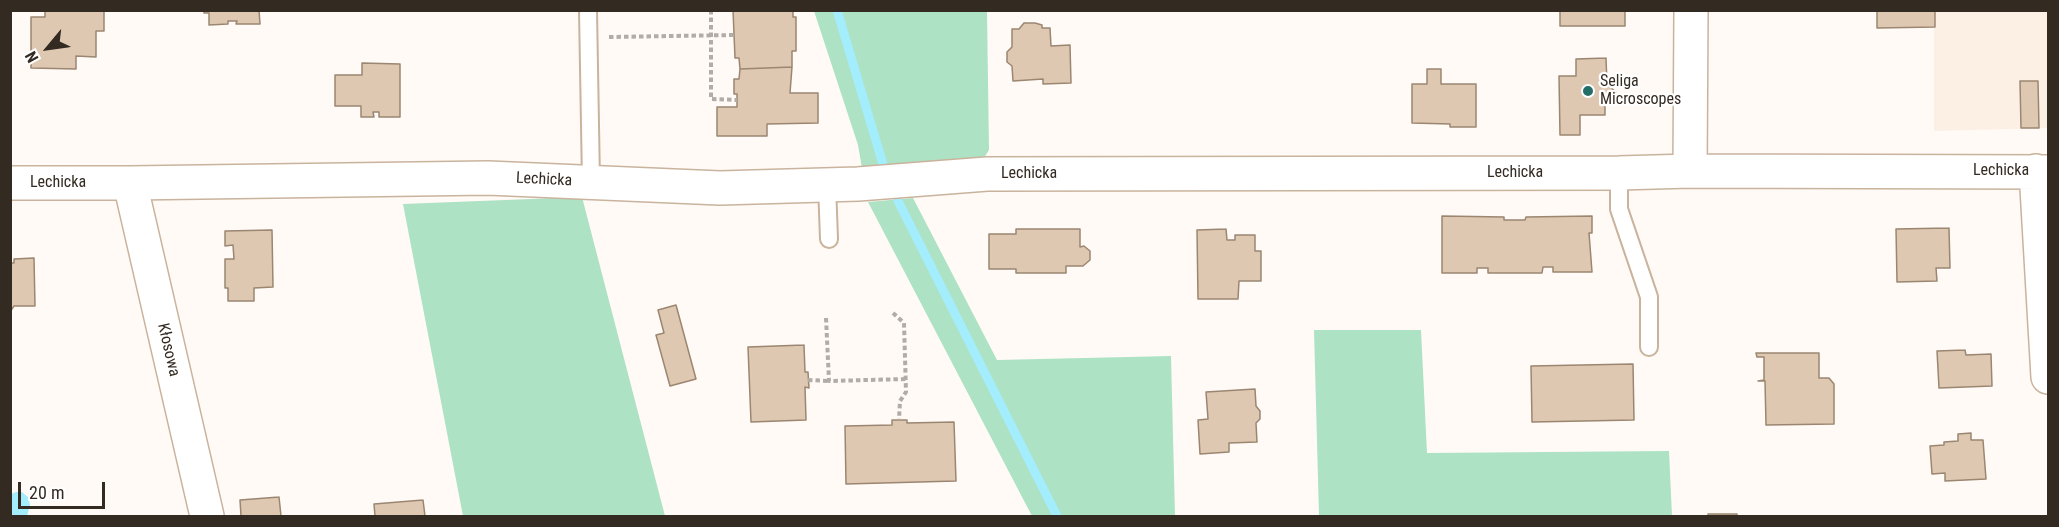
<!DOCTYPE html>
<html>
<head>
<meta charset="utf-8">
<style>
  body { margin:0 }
  #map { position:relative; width:2059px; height:527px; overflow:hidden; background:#fffaf6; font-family:"Roboto Condensed",sans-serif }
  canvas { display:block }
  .frame { position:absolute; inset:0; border:12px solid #332a22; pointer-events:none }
  .north { position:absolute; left:18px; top:18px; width:60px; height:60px; -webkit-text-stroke:4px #fff; paint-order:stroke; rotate:241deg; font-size:16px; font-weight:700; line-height:24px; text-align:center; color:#332a22 }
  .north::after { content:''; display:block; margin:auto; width:21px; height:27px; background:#332a22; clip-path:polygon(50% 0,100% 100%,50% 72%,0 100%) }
  .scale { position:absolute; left:18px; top:482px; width:87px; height:27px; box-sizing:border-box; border:3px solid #332a22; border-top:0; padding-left:8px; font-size:18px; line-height:21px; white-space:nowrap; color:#332a22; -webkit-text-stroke:4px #fff; paint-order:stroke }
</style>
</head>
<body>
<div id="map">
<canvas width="2059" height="527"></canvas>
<div class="frame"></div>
<div class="north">N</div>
<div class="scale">20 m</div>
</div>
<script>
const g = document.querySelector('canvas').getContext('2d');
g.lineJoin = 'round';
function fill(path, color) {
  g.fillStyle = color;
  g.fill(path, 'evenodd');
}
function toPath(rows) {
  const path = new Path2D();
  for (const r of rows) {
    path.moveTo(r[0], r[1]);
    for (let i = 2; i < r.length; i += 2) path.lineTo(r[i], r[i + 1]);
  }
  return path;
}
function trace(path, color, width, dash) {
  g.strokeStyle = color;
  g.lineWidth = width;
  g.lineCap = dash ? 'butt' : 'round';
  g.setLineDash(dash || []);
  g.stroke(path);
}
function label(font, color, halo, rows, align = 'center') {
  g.font = font + ' "Roboto Condensed",sans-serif';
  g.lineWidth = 4.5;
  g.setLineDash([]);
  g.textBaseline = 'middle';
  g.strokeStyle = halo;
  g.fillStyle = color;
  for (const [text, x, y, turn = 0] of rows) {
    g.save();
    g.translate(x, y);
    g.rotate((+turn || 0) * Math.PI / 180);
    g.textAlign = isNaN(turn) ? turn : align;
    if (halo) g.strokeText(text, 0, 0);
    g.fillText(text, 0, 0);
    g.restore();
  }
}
fill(toPath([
  [1934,11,2048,11,2048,128,1934,131]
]), '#fcf0e5');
fill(toPath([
  [814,11,987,11,989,150,982,161,862,168,858,145],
  [582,197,665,516,463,516,403,204],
  [913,198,997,360,1171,356,1175,516,1032,516,868,202],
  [1314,330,1421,330,1427,453,1669,451,1672,516,1319,516]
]), '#ade2c4');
fill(toPath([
  [16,492,22,492,28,497,30,505,27,516,11,516,11,494]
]), '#a4edfd');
trace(toPath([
  [837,10,885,171],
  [898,201,1057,516]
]), '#a4edfd', 9);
const building = toPath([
  [45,10,104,10,104,31,96,31,96,57,76,56,76,69,31,68,31,17,45,17,45,10],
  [204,10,259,10,260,24,236,24,237,21,228,21,228,24,209,25,209,13,204,13,204,10],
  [733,10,793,10,793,17,796,17,796,51,792,51,792,67,740,69,739,58,735,58,733,10],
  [1560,10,1625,10,1625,26,1560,26,1560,10],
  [1877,10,1935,10,1935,27,1877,28,1877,10],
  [1024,23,1035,23,1042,25,1042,28,1050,28,1051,46,1070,45,1071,83,1043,84,1043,79,1013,81,1012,66,1007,62,1007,52,1012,47,1012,29,1019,29,1024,23],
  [1606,58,1607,84,1616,92,1605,99,1605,115,1580,115,1580,135,1560,135,1559,76,1576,76,1576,59,1606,58],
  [362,63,400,64,400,117,379,117,379,112,373,112,374,117,361,117,361,106,335,106,335,75,362,75,362,63],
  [792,67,790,93,818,93,818,123,767,124,767,136,717,136,717,107,737,107,737,94,734,94,734,79,739,79,740,69,792,67],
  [1427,69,1441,69,1441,84,1476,84,1476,127,1450,127,1450,124,1412,123,1412,84,1427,84,1427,69],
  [2020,81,2038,81,2039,128,2021,128,2020,81],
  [1442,216,1504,217,1504,220,1525,220,1526,217,1592,216,1592,233,1589,233,1592,272,1553,272,1553,267,1543,267,1542,273,1488,273,1488,268,1477,268,1477,273,1442,273,1442,216],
  [1949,228,1950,268,1936,268,1937,281,1897,282,1896,229,1949,228],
  [1016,229,1080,229,1080,247,1084,246,1090,251,1090,260,1083,266,1066,266,1066,273,1016,273,1016,269,989,269,989,234,1016,234,1016,229],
  [1226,229,1227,240,1235,240,1235,235,1255,235,1255,251,1261,251,1261,281,1239,281,1238,299,1198,299,1197,230,1226,229],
  [272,230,273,287,254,288,254,301,228,301,228,288,225,288,225,259,234,259,233,245,225,246,225,231,272,230],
  [34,258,35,306,14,306,10,312,10,263,14,263,14,259,34,258],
  [676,305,696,379,670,386,656,335,664,333,658,310,676,305],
  [804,345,805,372,808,372,809,388,805,387,806,420,751,422,748,347,804,345],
  [1965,350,1966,355,1991,354,1992,386,1939,388,1937,351,1965,350],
  [1756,353,1819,353,1819,378,1829,378,1834,384,1834,424,1766,425,1765,381,1758,381,1764,380,1764,357,1757,357,1756,353],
  [1633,364,1634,420,1532,422,1531,366,1633,364],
  [1255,389,1256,406,1260,411,1260,419,1256,423,1257,442,1229,443,1229,452,1200,454,1198,420,1208,419,1206,392,1255,389],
  [892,420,907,420,907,423,954,422,956,481,846,484,845,426,892,425,892,420],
  [1971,433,1971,440,1983,440,1986,479,1945,481,1945,473,1932,474,1930,446,1944,445,1944,442,1958,441,1958,434,1971,433],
  [279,497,281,516,241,516,240,500,279,497],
  [423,500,425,516,375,516,374,504,423,500],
  [1708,514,1737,514,1737,516,1708,516,1708,514]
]);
fill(building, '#dfc8b2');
trace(building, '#9b8671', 1.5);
const lane = toPath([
  [588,10,591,182],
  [1619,173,1619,209,1649,297,1649,347],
  [827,185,829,239]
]);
const street = toPath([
  [1690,171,1691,10],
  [2036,171,2048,377],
  [10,183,130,183,488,178,720,188,858,184,987,174,1619,173,1690,171,2048,172],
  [130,183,207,516]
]);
trace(lane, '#c9b39d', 20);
trace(street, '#c9b39d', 36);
trace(toPath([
  [711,10,711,99,737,100],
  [609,37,734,35],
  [893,313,904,323,906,392,900,401,899,420],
  [826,318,829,381,906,379],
  [808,380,829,381]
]), '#b2aca6', 4, [4.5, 3]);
trace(lane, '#fff', 16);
trace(street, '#fff', 33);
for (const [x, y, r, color] of [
  [1588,91,6,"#246e6a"]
]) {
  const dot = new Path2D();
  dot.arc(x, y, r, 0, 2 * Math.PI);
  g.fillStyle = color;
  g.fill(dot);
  trace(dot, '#fff', 2);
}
label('16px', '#332a22', '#fff', [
  ["Seliga",1600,82],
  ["Microscopes",1600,100]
], 'left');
label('16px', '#332a22', '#fff', [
  ["Lechicka",2001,171],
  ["Lechicka",1515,173],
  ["Lechicka",1029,174],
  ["Lechicka",544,180,3],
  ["Lechicka",58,183],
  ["Kłosowa",168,350,77]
]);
</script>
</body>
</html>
